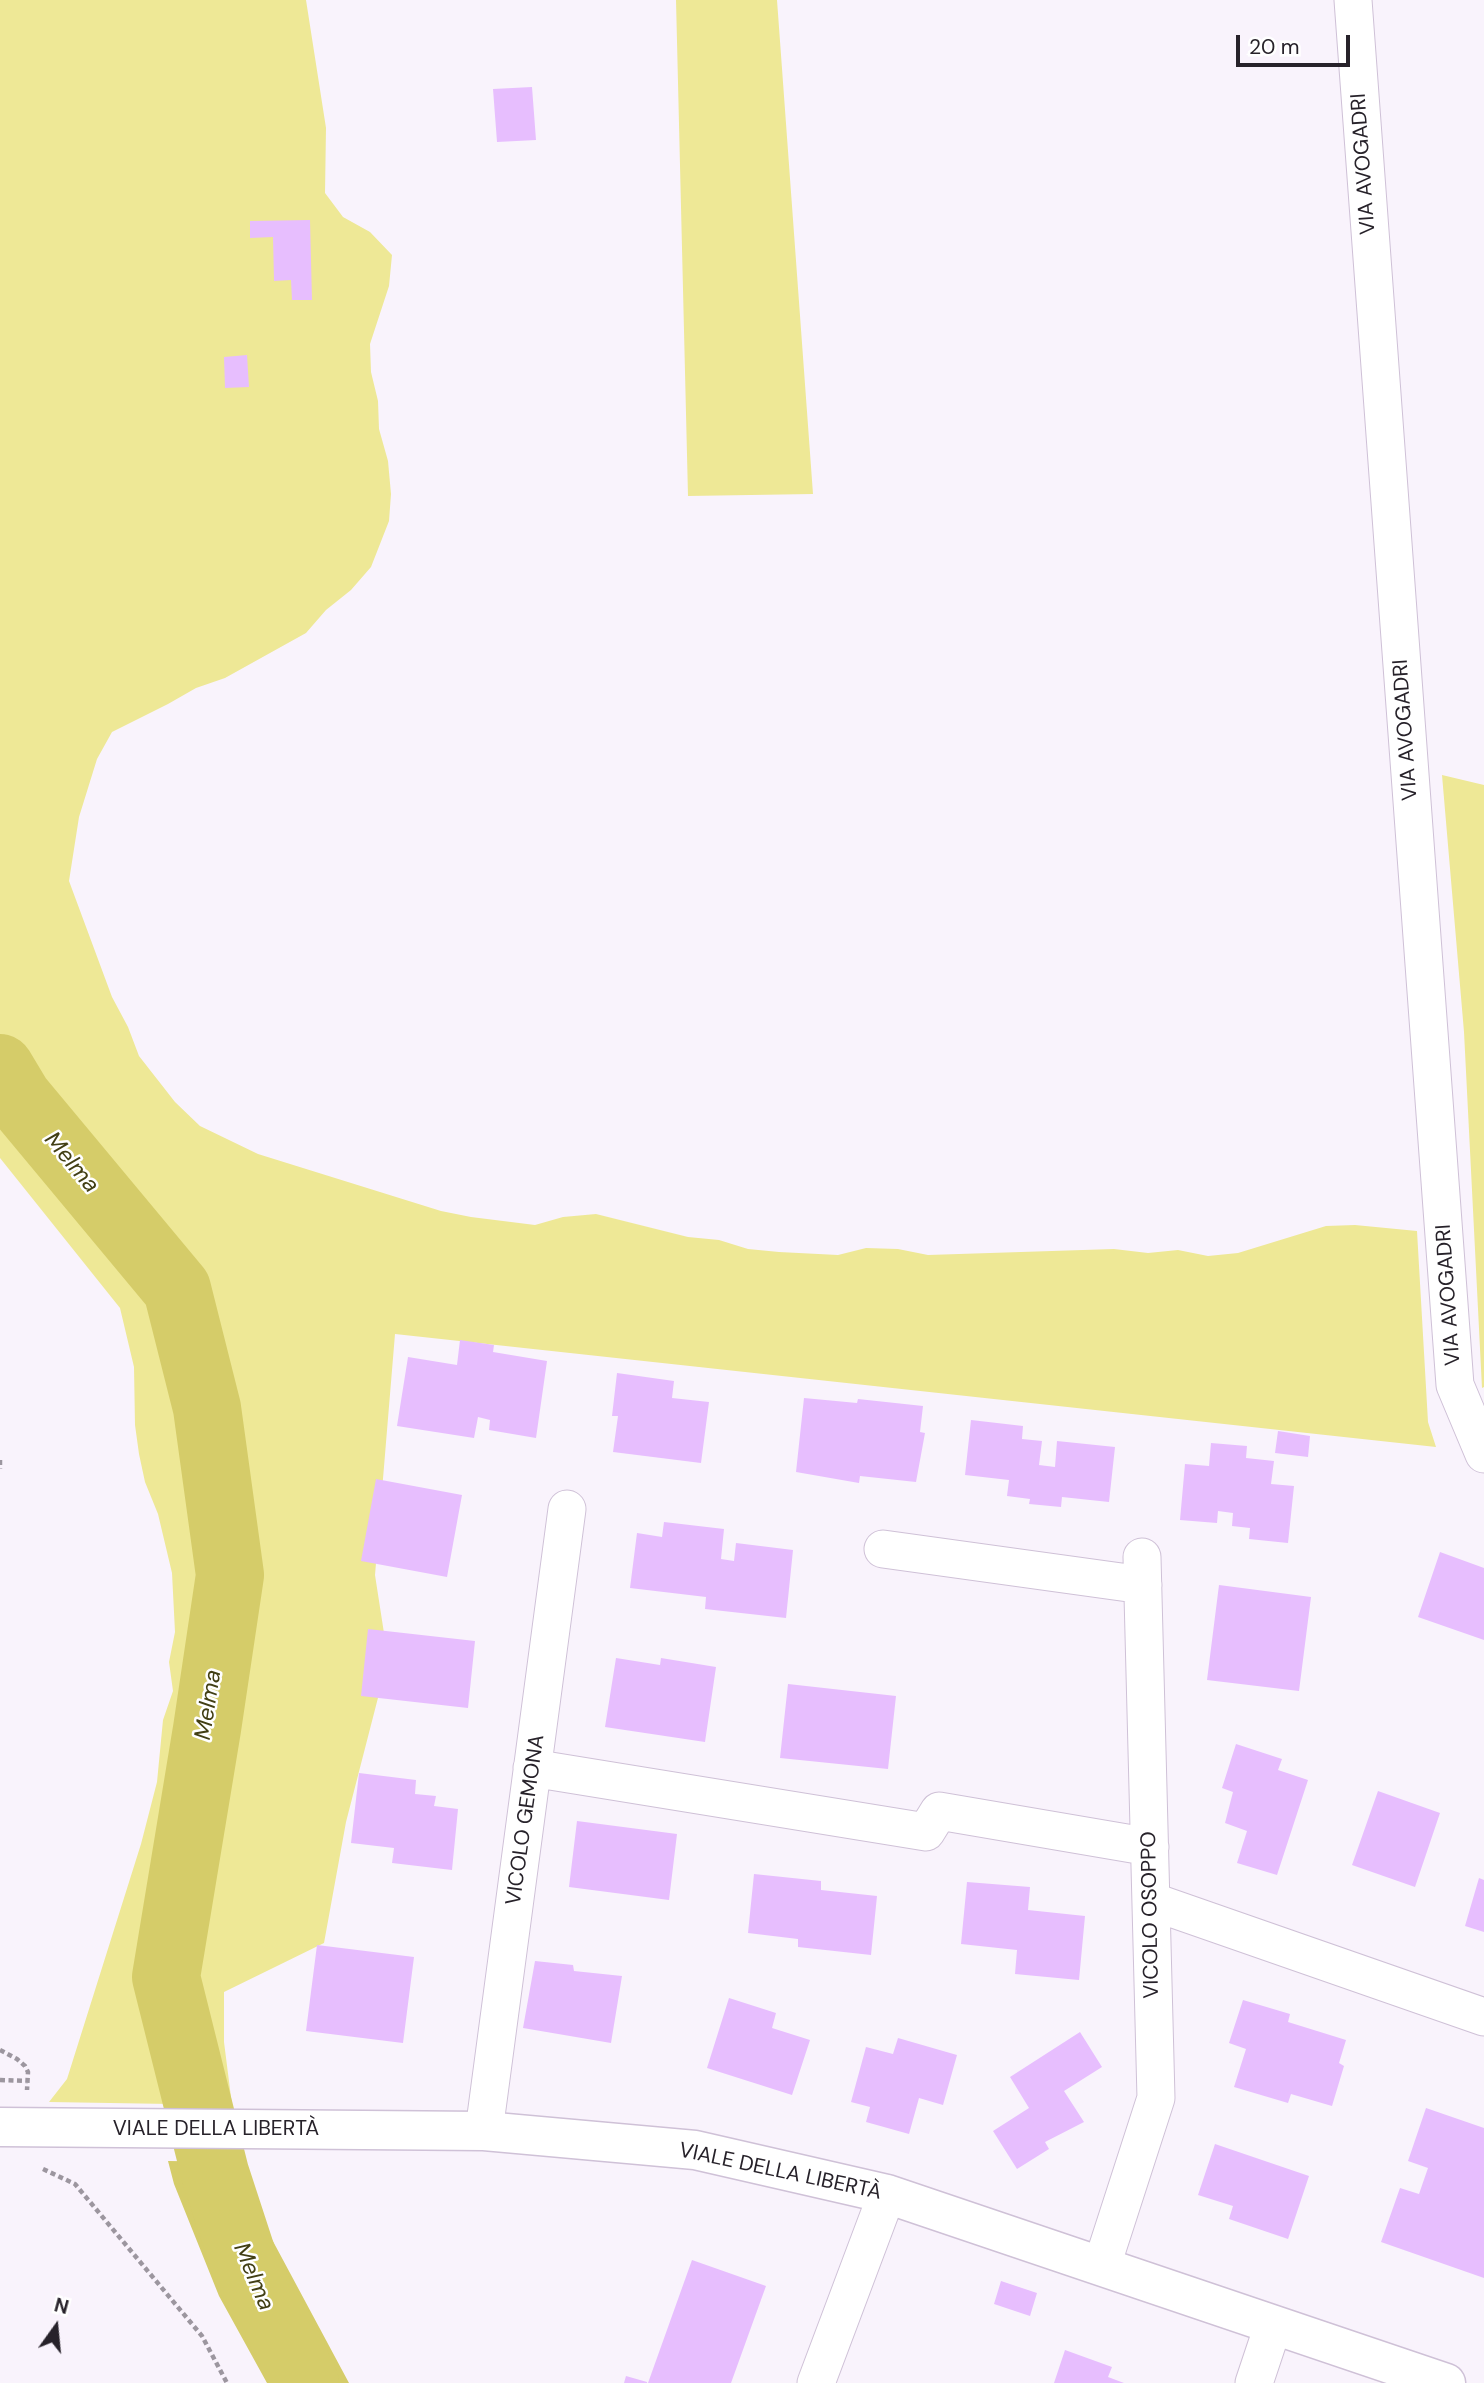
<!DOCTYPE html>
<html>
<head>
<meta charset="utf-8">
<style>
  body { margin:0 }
  #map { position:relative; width:1484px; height:2383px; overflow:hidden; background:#f9f3fc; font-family:"DM Sans",sans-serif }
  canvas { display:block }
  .north { position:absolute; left:21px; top:2292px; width:70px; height:70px; -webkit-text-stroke:5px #fff; paint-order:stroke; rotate:15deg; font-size:19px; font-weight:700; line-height:28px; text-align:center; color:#27222a }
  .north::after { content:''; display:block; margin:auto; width:24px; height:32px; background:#27222a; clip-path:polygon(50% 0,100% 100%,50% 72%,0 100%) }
  .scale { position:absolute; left:1236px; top:35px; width:114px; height:32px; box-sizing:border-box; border:4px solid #27222a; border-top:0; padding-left:9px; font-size:21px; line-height:24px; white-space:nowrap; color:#27222a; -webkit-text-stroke:5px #fff; paint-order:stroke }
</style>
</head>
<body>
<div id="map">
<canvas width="1484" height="2383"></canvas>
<div class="north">N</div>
<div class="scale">20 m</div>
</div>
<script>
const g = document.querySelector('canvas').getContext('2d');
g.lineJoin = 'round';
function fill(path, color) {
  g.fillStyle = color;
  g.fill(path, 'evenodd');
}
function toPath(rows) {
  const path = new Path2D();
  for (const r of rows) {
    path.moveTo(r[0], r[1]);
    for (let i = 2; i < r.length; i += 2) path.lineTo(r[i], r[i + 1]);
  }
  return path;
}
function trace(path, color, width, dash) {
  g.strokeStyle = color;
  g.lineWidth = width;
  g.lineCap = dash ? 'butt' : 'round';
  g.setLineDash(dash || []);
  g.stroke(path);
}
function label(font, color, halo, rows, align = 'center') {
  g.font = font + ' "DM Sans",sans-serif';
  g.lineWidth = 5;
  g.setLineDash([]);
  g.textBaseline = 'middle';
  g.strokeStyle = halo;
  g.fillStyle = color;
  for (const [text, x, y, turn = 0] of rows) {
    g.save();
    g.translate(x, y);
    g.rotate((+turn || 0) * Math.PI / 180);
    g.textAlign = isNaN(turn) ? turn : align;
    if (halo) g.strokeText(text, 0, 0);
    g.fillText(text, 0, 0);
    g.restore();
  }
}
fill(toPath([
  [0,0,306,0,326,128,325,193,343,217,370,232,392,255,389,286,370,344,371,372,378,401,379,429,388,461,391,494,389,521,371,567,351,590,326,610,306,633,225,678,196,688,168,704,112,732,97,759,79,817,69,881,112,997,128,1027,139,1056,175,1102,200,1126,258,1154,441,1211,471,1217,535,1225,563,1217,596,1214,688,1237,719,1240,748,1249,779,1252,838,1255,866,1248,898,1249,928,1255,1114,1249,1148,1253,1178,1250,1208,1256,1238,1253,1326,1226,1355,1225,1417,1231,1428,1422,1436,1447,395,1334,375,1575,388,1659,346,1822,324,1943,224,1992,224,2042,232,2105,49,2102,67,2079,141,1844,157,1782,163,1720,173,1691,169,1662,175,1632,172,1573,158,1514,145,1482,139,1454,135,1425,134,1367,120,1308,0,1158],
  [676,0,777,0,813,494,688,496],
  [1442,775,1484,785,1484,1387,1482,1388,1464,1032]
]), '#eee896');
fill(toPath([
  [168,2161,243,2162,253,2204,349,2383,267,2383,219,2296,174,2184]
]), '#d5cc69');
trace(toPath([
  [0,1068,18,1098,177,1289,207,1408,230,1575,207,1729,166,1977,215,2173,248,2274,280,2330,305,2383]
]), '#d5cc69', 68);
fill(toPath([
  [532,87,536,140,497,142,493,89],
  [310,220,312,300,292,300,291,280,274,281,273,237,250,238,250,221],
  [247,355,249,387,225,388,224,357],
  [460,1340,494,1345,493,1352,547,1361,536,1438,489,1430,490,1420,478,1417,474,1438,397,1426,408,1357,457,1365],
  [617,1373,674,1381,672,1398,709,1402,701,1463,613,1452,618,1416,612,1416],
  [804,1398,857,1403,858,1399,923,1406,920,1432,925,1433,916,1482,860,1476,859,1483,796,1472],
  [971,1420,1023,1426,1022,1439,1042,1441,1039,1465,1055,1467,1057,1441,1115,1447,1109,1502,1062,1497,1061,1507,1029,1504,1030,1499,1007,1496,1009,1480,965,1475],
  [1278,1431,1310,1436,1308,1457,1275,1453],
  [1211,1443,1247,1446,1246,1458,1274,1461,1271,1484,1294,1486,1288,1543,1249,1539,1250,1528,1232,1526,1233,1513,1218,1511,1217,1523,1180,1520,1185,1464,1209,1466],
  [376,1479,462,1495,447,1577,361,1561],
  [664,1522,724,1529,721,1559,734,1561,736,1543,793,1550,786,1618,705,1609,706,1597,630,1588,637,1533,662,1537],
  [1440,1552,1484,1568,1484,1640,1418,1617],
  [1219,1585,1311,1597,1299,1691,1207,1680],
  [368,1629,475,1641,468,1708,361,1696],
  [616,1658,660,1665,661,1658,716,1667,705,1742,605,1727],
  [788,1684,896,1696,888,1769,780,1758],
  [1236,1744,1282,1759,1278,1770,1308,1780,1277,1875,1237,1863,1247,1831,1225,1823,1233,1792,1222,1788],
  [359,1773,416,1780,415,1794,436,1796,434,1806,458,1809,452,1870,392,1863,394,1848,351,1843],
  [1378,1791,1440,1813,1415,1887,1352,1865],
  [577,1821,677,1834,669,1900,569,1887],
  [754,1874,821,1881,821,1890,877,1896,871,1955,798,1947,798,1939,748,1933],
  [1479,1878,1484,1880,1484,1932,1465,1926],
  [967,1882,1030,1887,1028,1910,1085,1916,1079,1980,1015,1974,1017,1950,961,1944],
  [317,1945,414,1957,403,2043,306,2031],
  [535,1961,573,1965,574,1971,622,1976,611,2043,523,2028],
  [729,1998,776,2013,772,2028,810,2040,792,2095,707,2068],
  [1243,2000,1290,2014,1288,2022,1346,2040,1339,2063,1344,2066,1332,2106,1291,2094,1288,2103,1234,2087,1246,2049,1229,2043],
  [1080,2032,1102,2067,1064,2091,1084,2122,1045,2142,1049,2149,1017,2169,993,2131,1029,2108,1010,2077],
  [898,2038,957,2055,943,2105,919,2098,909,2134,866,2122,870,2107,851,2102,866,2047,893,2054],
  [1426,2108,1484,2128,1484,2278,1381,2242,1400,2188,1419,2194,1428,2168,1408,2161],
  [1215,2144,1309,2176,1288,2239,1229,2219,1233,2206,1198,2195],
  [692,2260,766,2286,731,2383,648,2383],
  [1001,2281,1037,2293,1030,2316,994,2304],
  [1065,2350,1112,2367,1108,2377,1124,2383,1054,2383],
  [626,2376,647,2382,647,2383,624,2383]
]), '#e7befe');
const minor = toPath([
  [1353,0,1455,1385,1484,1454],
  [883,1549,1143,1585],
  [532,1768,926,1832,939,1811,1150,1847],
  [1151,1901,1484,2017],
  [484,2131,567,1509],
  [1102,2265,1156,2098,1142,1557],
  [816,2383,887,2194],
  [1254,2383,1273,2326]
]);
const tertiary = toPath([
  [0,2127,484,2131,695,2150,887,2194,1446,2383]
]);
trace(minor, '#cfc1d7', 39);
trace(tertiary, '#cfc1d7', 41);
trace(toPath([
  [0,1460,0,1469],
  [0,2050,17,2059,25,2066,28,2072,27,2090],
  [0,2080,28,2081],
  [43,2169,75,2184,202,2336,227,2383]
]), '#9c969f', 4.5, [5, 3.5]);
trace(minor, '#fff', 37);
trace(tertiary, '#fff', 38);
label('21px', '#27222a', '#fff', [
  ["VIA AVOGADRI",1364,164,-94],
  ["VIA AVOGADRI",1406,730,-94],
  ["VIA AVOGADRI",1449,1295,-94],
  ["VICOLO GEMONA",526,1820,-82],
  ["VICOLO OSOPPO",1151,1915,-91],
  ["VIALE DELLA LIBERTÀ",216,2129],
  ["VIALE DELLA LIBERTÀ",780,2172,12]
]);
label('italic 23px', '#423f14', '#fff', [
  ["Melma",71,1163,50],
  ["Melma",209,1705,-81],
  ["Melma",253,2277,67]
]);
</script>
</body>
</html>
